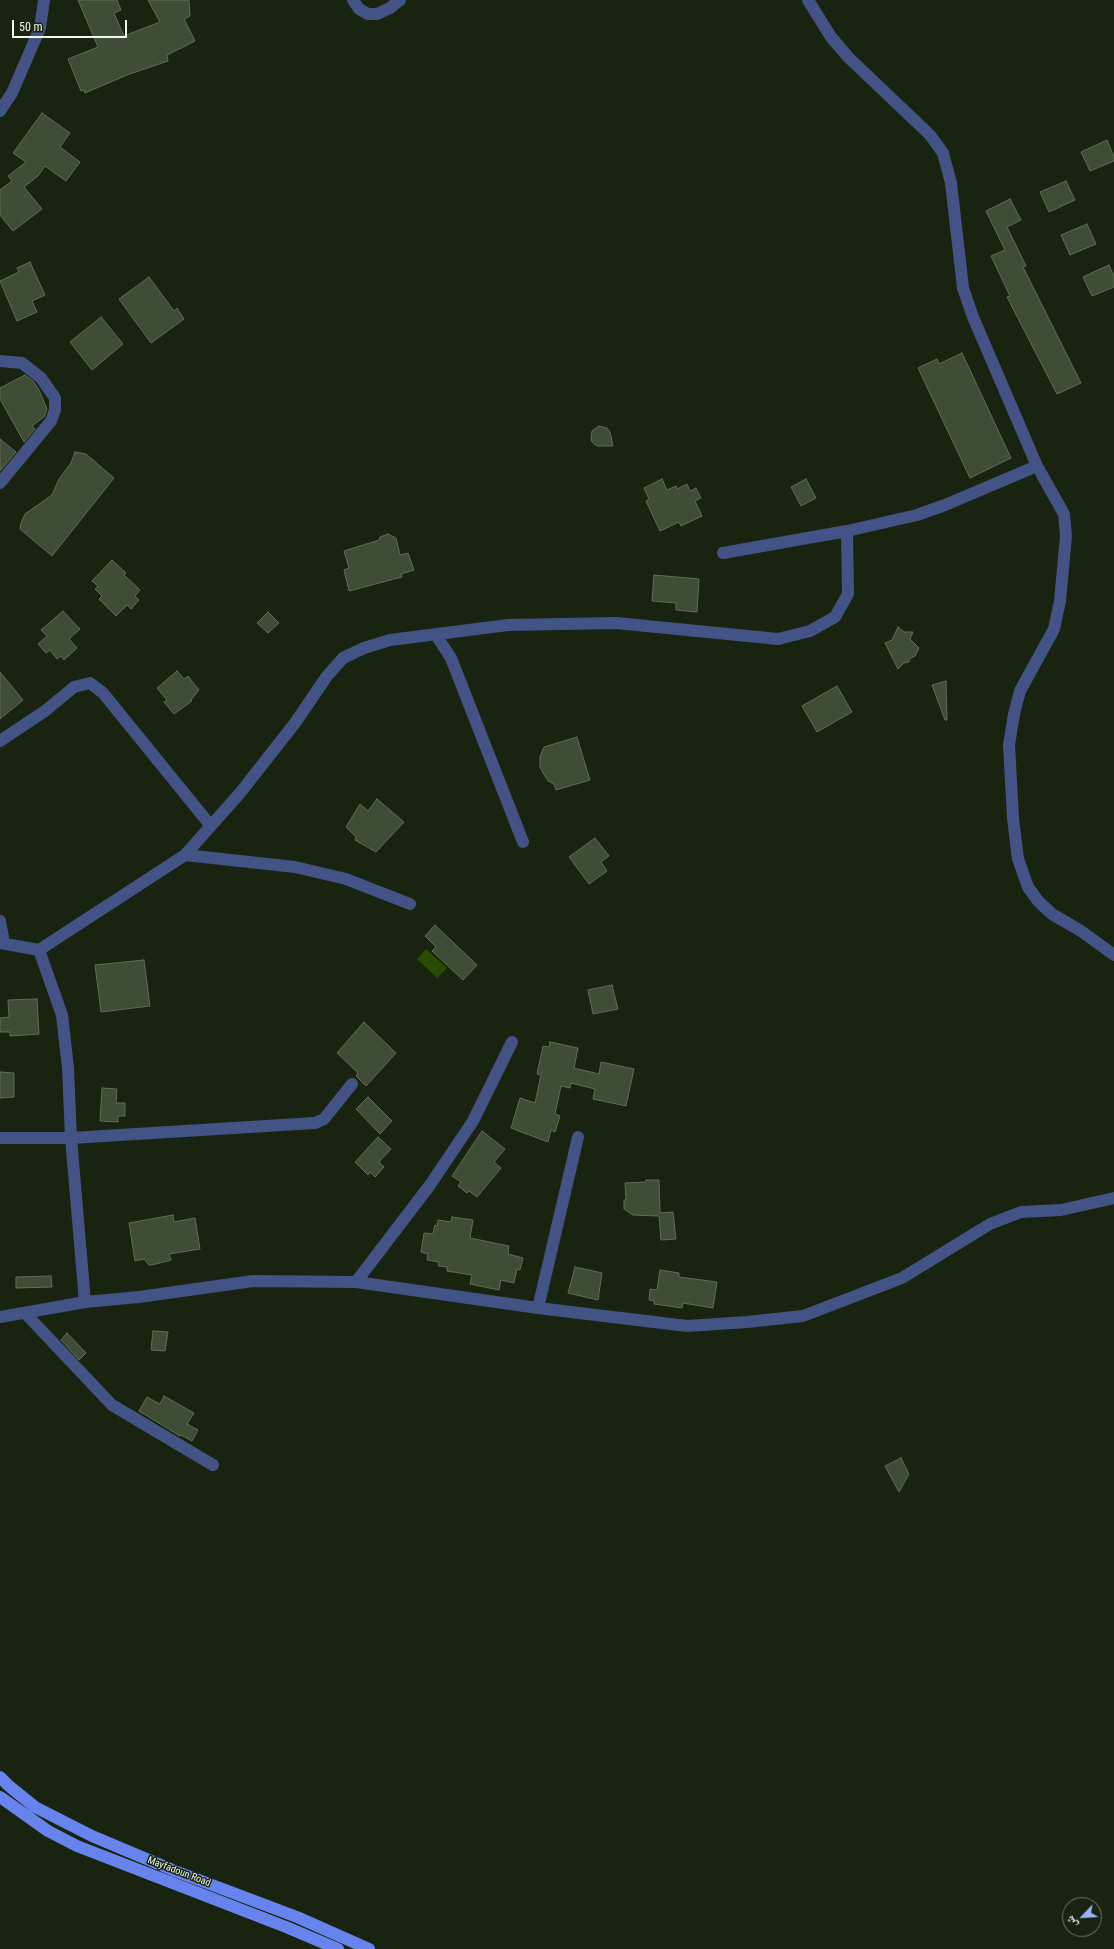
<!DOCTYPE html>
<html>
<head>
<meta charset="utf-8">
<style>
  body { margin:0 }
  #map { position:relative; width:1114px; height:1949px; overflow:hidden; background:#18240f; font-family:"Roboto Condensed","Noto Naskh Arabic",sans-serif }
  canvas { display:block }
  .north { position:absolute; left:1062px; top:1897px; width:40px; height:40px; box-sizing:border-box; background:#18240f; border:1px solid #6e7967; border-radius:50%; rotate:245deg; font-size:11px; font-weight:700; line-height:16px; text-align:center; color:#eff8ea }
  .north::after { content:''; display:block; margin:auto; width:14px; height:18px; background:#9cb4fd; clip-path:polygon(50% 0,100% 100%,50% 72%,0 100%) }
  .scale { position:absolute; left:12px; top:20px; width:115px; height:18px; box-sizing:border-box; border:2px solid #eff8ea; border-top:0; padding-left:5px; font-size:12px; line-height:14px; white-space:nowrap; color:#eff8ea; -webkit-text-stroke:3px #18240f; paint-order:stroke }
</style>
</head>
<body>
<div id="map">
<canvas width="1114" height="1949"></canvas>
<div class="north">ش</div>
<div class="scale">50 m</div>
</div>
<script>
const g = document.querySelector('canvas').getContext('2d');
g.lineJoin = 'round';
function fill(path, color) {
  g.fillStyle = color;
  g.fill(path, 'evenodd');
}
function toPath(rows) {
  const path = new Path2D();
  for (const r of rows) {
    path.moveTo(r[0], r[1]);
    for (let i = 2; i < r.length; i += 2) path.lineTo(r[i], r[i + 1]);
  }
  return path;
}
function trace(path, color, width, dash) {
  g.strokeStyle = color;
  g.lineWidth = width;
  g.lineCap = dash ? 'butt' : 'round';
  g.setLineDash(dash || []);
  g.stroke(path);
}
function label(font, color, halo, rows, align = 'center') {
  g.font = font + ' "Roboto Condensed",sans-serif';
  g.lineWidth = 3;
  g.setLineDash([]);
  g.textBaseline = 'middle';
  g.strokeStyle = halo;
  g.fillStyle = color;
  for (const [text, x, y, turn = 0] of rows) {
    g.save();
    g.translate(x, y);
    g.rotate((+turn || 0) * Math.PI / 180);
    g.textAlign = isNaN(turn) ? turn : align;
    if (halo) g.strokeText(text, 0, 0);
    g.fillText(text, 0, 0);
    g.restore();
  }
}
fill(toPath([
  [426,949,447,968,437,978,417,959]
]), '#294c02');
const building = toPath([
  [78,0,117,0,121,10,114,13,124,36,160,22,148,0,189,0,190,16,184,19,195,41,167,55,168,61,127,75,85,93,84,90,81,91,68,59,98,47,78,0],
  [42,113,70,133,60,147,80,162,66,181,45,166,38,176,24,187,42,209,13,231,0,215,0,190,12,181,8,176,26,162,13,153,42,113],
  [1107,140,1114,157,1114,161,1090,171,1081,152,1107,140],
  [1066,181,1075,200,1049,212,1040,192,1066,181],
  [1010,199,1021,220,1007,227,1026,266,1023,267,1081,383,1057,394,1007,297,1010,296,991,256,1005,250,986,211,1010,199],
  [1087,224,1096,244,1070,255,1061,235,1087,224],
  [30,262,45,295,32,301,37,312,17,321,0,281,19,272,17,268,30,262],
  [1109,265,1114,276,1114,287,1092,296,1083,277,1109,265],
  [149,277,174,311,177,308,184,319,151,343,119,299,149,277],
  [101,317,123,344,92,370,70,342,101,317],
  [962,353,1011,458,970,478,918,368,937,359,939,364,962,353],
  [25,375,33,381,39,390,47,409,44,417,32,426,35,429,24,442,0,399,0,388,25,375],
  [599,426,607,428,610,432,613,446,598,446,594,444,591,440,592,431,599,426],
  [0,439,16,452,0,471,0,439],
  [75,452,86,454,114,478,52,556,20,529,21,523,25,514,52,495,59,479,71,463,75,452],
  [662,479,667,490,676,486,677,489,687,484,690,491,696,488,701,498,695,501,702,516,681,526,679,522,660,531,646,501,649,499,644,488,662,479],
  [806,479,816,498,801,506,791,487,806,479],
  [388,534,396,538,400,555,408,553,414,570,401,574,402,577,349,591,344,570,349,568,344,551,379,540,380,537,388,534],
  [112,560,126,573,124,575,140,590,135,596,139,600,131,609,127,605,116,616,99,599,102,596,95,589,98,586,92,581,112,560],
  [654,575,699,579,697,612,676,610,676,603,652,601,654,575],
  [63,611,80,629,69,639,77,648,64,660,61,656,57,659,50,650,46,653,38,644,47,636,41,630,63,611],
  [268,612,279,623,268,633,257,623,268,612],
  [898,627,904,632,913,632,910,639,919,648,915,656,909,659,909,662,904,663,898,669,885,643,892,640,898,627],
  [177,671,184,679,188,676,199,690,191,700,192,701,174,714,164,702,167,700,157,688,177,671],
  [0,672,23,700,0,719,0,672],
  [946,681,947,720,945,720,932,685,946,681],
  [837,686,852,712,817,732,802,706,837,686],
  [577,737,590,780,556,790,554,784,548,781,543,773,540,767,540,756,544,747,577,737],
  [377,799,404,822,376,852,355,840,356,837,346,827,360,804,368,811,377,799],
  [595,838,609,856,601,862,607,871,589,884,569,857,595,838],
  [435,925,477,965,463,980,432,951,436,947,425,936,435,925],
  [144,960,150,1006,101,1012,95,965,144,960],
  [612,985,618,1009,593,1014,588,990,612,985],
  [37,999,39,1034,10,1036,10,1032,0,1032,0,1018,9,1017,8,1000,37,999],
  [364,1022,396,1053,366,1086,356,1076,358,1073,337,1053,364,1022],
  [550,1042,578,1048,574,1068,599,1074,601,1062,634,1069,626,1106,593,1099,595,1089,571,1083,570,1088,561,1086,555,1114,560,1116,555,1132,551,1130,548,1142,511,1128,520,1098,535,1103,541,1075,537,1074,543,1046,549,1047,550,1042],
  [0,1072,14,1073,14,1097,0,1098,0,1072],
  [102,1088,117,1089,116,1103,125,1103,125,1116,118,1116,118,1122,100,1121,102,1088],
  [368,1097,392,1121,380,1134,356,1109,368,1097],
  [482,1131,505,1149,494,1162,501,1168,477,1197,469,1191,467,1193,458,1186,461,1182,452,1176,482,1131],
  [378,1137,391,1149,379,1162,384,1167,375,1177,370,1172,368,1175,355,1162,378,1137],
  [646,1180,659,1180,660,1213,673,1212,676,1239,661,1240,659,1216,633,1215,624,1209,624,1200,626,1200,625,1183,646,1182,646,1180],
  [173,1215,174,1222,195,1218,200,1249,169,1254,171,1260,152,1265,149,1265,144,1259,135,1261,129,1223,173,1215],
  [452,1217,473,1220,470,1238,509,1246,508,1254,523,1258,520,1270,517,1269,514,1283,501,1280,499,1290,470,1284,472,1275,447,1271,447,1267,438,1266,439,1262,427,1260,428,1254,421,1252,424,1233,433,1234,435,1225,437,1226,438,1220,451,1222,452,1217],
  [575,1267,602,1273,598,1300,568,1293,575,1267],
  [660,1270,679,1273,679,1277,717,1282,713,1308,683,1303,682,1308,654,1304,654,1301,649,1300,650,1289,657,1290,660,1270],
  [51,1276,52,1287,16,1288,16,1277,51,1276],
  [153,1331,168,1332,165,1351,151,1350,153,1331],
  [67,1333,86,1353,79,1360,61,1340,67,1333],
  [164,1396,194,1413,187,1424,198,1430,192,1441,181,1435,180,1436,139,1411,147,1397,160,1404,164,1396],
  [901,1458,909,1474,899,1492,885,1466,901,1458]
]);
fill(building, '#3f4d36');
trace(building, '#606e56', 1);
trace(toPath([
  [353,0,359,9,368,14,377,14,390,8,400,0],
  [808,0,831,37,848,57,930,135,943,153,951,183,963,288,973,317,1037,466,1064,514,1066,536,1060,601,1054,629,1020,691,1014,714,1009,745,1013,818,1018,859,1028,887,1038,901,1052,914,1081,931,1114,955],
  [0,111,12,93,40,28,44,0],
  [0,361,22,363,41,378,55,398,55,410,51,421,0,483],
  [723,553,847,531],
  [436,635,451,658,523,842],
  [0,741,45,711,74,687,90,683,103,693,211,826],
  [185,855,240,793,295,723,327,676,343,658,364,648,390,640,508,625,616,623,778,639,810,631,835,617,848,594,847,531,917,515,945,505,1037,466],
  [0,921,4,943],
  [0,943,39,950,185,855,295,867,346,879,410,904],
  [39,950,62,1015,68,1068,71,1138,85,1302],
  [0,1138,71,1138,315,1123,324,1119,352,1084],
  [356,1282,538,1308,687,1326,747,1322,803,1316,902,1278,990,1224,1021,1212,1061,1210,1114,1198],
  [538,1308,578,1137],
  [25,1313,112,1405,213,1465],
  [0,1317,85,1302,139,1297,253,1281,356,1282,430,1185,473,1121,512,1042]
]), '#445386', 12);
trace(toPath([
  [0,1777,9,1786,35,1807,92,1836,175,1871,297,1917,369,1949],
  [0,1797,48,1831,77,1846,286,1927,338,1949]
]), '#6784ee', 12);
label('10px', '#eff8ea', '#18240f', [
  ["Mayfadoun Road",179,1872,21]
]);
</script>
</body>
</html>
